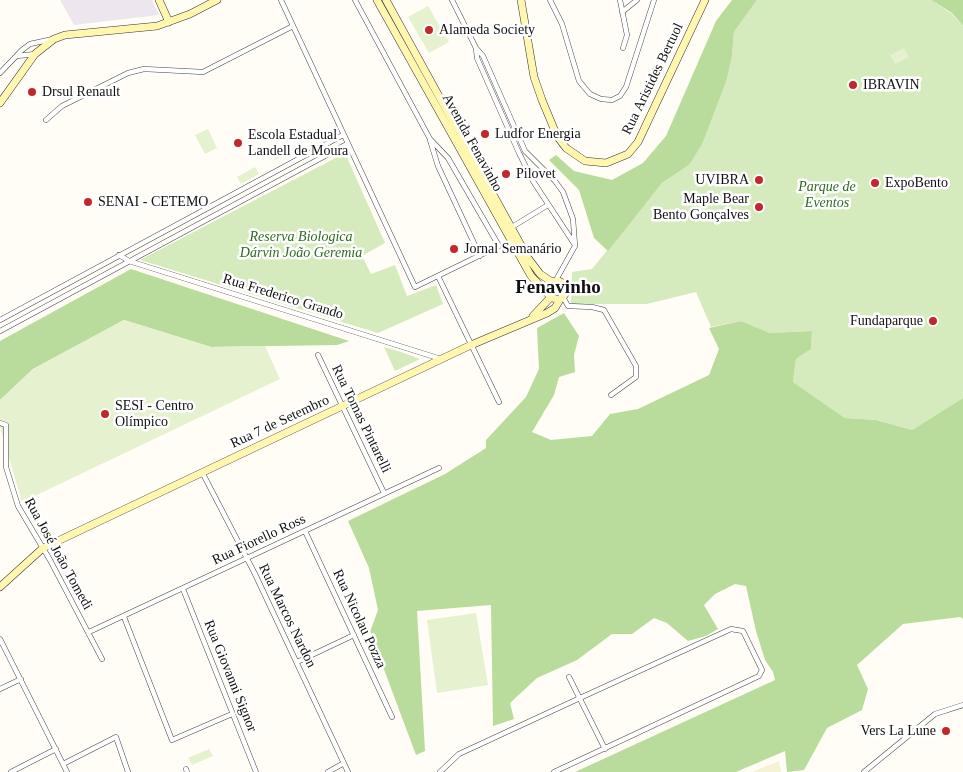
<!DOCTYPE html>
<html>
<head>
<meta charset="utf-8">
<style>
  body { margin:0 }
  canvas { display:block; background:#fffdf5 }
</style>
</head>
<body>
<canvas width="963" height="772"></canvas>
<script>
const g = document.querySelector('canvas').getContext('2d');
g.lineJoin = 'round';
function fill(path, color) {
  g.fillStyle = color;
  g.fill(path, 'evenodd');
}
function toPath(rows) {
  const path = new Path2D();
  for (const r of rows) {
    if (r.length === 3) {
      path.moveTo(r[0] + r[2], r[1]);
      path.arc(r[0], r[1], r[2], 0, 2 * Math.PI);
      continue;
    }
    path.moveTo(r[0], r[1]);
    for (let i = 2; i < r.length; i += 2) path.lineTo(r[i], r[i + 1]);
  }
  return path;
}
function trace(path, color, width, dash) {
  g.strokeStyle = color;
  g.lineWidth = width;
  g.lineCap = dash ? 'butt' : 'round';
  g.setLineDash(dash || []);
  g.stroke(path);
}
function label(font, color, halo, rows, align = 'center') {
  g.font = font + ' Georgia,serif';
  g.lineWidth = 5;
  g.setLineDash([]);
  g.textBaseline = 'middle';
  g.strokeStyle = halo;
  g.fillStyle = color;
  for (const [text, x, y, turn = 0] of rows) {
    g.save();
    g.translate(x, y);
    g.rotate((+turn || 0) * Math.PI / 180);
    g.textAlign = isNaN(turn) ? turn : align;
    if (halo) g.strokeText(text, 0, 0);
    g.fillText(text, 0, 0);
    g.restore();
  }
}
fill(toPath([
  [60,0,152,0,159,15,74,25]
]), '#eee6ef');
fill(toPath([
  [779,761,781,772,752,772]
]), '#f6f3d4');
fill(toPath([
  [757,0,931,0,952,14,963,26,963,398,912,430,876,420,845,418,793,382,796,359,811,349,812,331,770,333,741,321,711,327,696,292,647,304,571,304,572,272,592,269,662,183,689,165,727,79,732,56,734,32],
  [345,153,385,243,362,256,371,274,395,265,407,296,436,285,443,304,378,333,140,260],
  [384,347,401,352,420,359,395,371]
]), '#d5ebbd');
fill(toPath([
  [732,0,757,0,734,32,732,56,727,79,702,144,689,165,662,183,608,251,594,238,579,190,549,160,556,155,574,171,612,180,643,163,666,136,716,21],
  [931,0,963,0,963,26,952,13],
  [131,269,349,341,337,345,211,347,124,320,33,369,0,400,0,341],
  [564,313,579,336,574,355,575,372,559,377,554,395,532,432,551,440,592,436,610,414,638,409,709,375,719,349,709,328,741,321,770,333,812,331,811,349,796,359,793,382,845,418,876,420,912,430,963,398,963,619,960,617,903,624,857,665,868,689,862,710,827,728,804,770,787,772,785,751,736,772,575,772,775,680,773,672,765,660,756,631,746,586,735,584,715,594,704,605,718,629,706,636,688,641,667,623,654,618,632,634,612,634,577,660,537,678,510,703,514,719,493,726,491,605,417,611,425,751,416,755,370,632,378,610,369,568,348,521,445,474,486,448,486,440,526,397,539,369,537,328]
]), '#b9dc9c');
fill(toPath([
  [428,6,449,42,429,53,408,17],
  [904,48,909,57,895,64,890,55],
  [208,129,217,148,205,154,195,135],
  [285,144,290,153,275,160,270,152],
  [255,167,259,174,241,184,237,177],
  [124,320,211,347,265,346,280,379,22,502,0,427,0,400,33,369],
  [476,613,488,685,437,693,427,620],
  [209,749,213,756,192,765,188,758]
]), '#e6f2cf');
const street = toPath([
  [281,0,415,287,499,246,448,158,430,139,355,0],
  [452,0,476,48,483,56,525,151,555,181,563,192,573,219,575,246],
  [550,0,562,24,579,81,590,94,601,99,612,100,620,96,626,87,654,0],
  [620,0,627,35,623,48],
  [622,12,637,0],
  [476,48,477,58,519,153,533,181,575,245],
  [17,56,35,54],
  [0,73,22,50,30,44,53,39],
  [46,120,62,106,128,73,144,69,203,72,293,26],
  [430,140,438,166,480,256],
  [512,227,548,205],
  [119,255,129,261,441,359],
  [438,276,499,402],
  [556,280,575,246],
  [563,297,568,306,592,307,604,310,636,366,636,377,611,395],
  [0,320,343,135],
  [0,331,347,144],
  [318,355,384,493],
  [0,423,6,425,6,467,18,506,50,560,102,659],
  [202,472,255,574,348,772],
  [305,531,392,717],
  [183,589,256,772],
  [124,617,172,740,232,714],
  [89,632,439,468],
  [0,639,67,772],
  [297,662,354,635],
  [569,677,605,749],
  [0,689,21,679],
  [63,764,116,737,128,772],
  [186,769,187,772],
  [11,772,56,749],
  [328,772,344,763],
  [440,772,459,754,580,698,731,629,743,631,762,670,759,676,554,772],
  [864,772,935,714,963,705]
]);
const secondary = toPath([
  [159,0,169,22],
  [377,0,531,276,549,295],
  [386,0,528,258,540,274,552,282],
  [521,0,534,77,542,100,557,136,566,148,585,161,606,163,628,154,638,142,705,0],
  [0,103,35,54,54,39,65,35,157,26,190,14,217,0],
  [557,290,9],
  [533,316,551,297],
  [0,587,43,548,471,345,547,313,555,308,561,298]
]);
trace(street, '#444', 5.5);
trace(secondary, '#333', 8);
trace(street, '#fff', 4.5);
trace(secondary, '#fff6b0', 7);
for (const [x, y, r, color] of [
  [429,30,5,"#c4262e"],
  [853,85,5,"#c4262e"],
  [32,92,5,"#c4262e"],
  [485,134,5,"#c4262e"],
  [238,143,5,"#c4262e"],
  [506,174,5,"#c4262e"],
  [759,180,5,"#c4262e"],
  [875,183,5,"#c4262e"],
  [88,202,5,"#c4262e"],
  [759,207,5,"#c4262e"],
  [454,249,5,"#c4262e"],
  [933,321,5,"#c4262e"],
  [105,414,5,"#c4262e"],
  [946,731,5,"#c4262e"]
]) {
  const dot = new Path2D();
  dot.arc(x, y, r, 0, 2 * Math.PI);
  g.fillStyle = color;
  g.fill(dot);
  trace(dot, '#fff', 2);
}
label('14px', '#111', '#fff', [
  ["Alameda Society",439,30],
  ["IBRAVIN",863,85],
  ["Drsul Renault",42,92],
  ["Ludfor Energia",495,134],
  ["Escola Estadual",248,135],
  ["Landell de Moura",248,151],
  ["Pilovet",516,174],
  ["UVIBRA",749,180,"right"],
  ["ExpoBento",885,183],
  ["Maple Bear",749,199,"right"],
  ["Bento Gonçalves",749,215,"right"],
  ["SENAI - CETEMO",98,202],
  ["Jornal Semanário",464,249],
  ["Fundaparque",923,321,"right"],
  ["SESI - Centro",115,406],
  ["Olímpico",115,422],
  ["Vers La Lune",936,731,"right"]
], 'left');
label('14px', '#111', '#fff', [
  ["Rua Aristides Bertuol",653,79,-64],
  ["Avenida Fenavinho",472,143,61],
  ["Rua Frederico Grando",283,297,17],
  ["Rua Tomas Pintarelli",361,419,64],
  ["Rua 7 de Setembro",280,422,-25],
  ["Rua Fiorello Ross",259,540,-25],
  ["Rua José João Tomedi",58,554,61],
  ["Rua Marcos Nardon",287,616,64],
  ["Rua Nicolau Pozza",359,619,65],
  ["Rua Giovanni Signor",230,676,68]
]);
label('italic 14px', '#2f6b1f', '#fff', [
  ["Parque de",827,187],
  ["Eventos",827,203],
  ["Reserva Biologica",301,237],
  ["Dárvin João Geremia",301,253]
]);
label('bold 19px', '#111', '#fff', [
  ["Fenavinho",558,288]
]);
</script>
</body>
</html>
